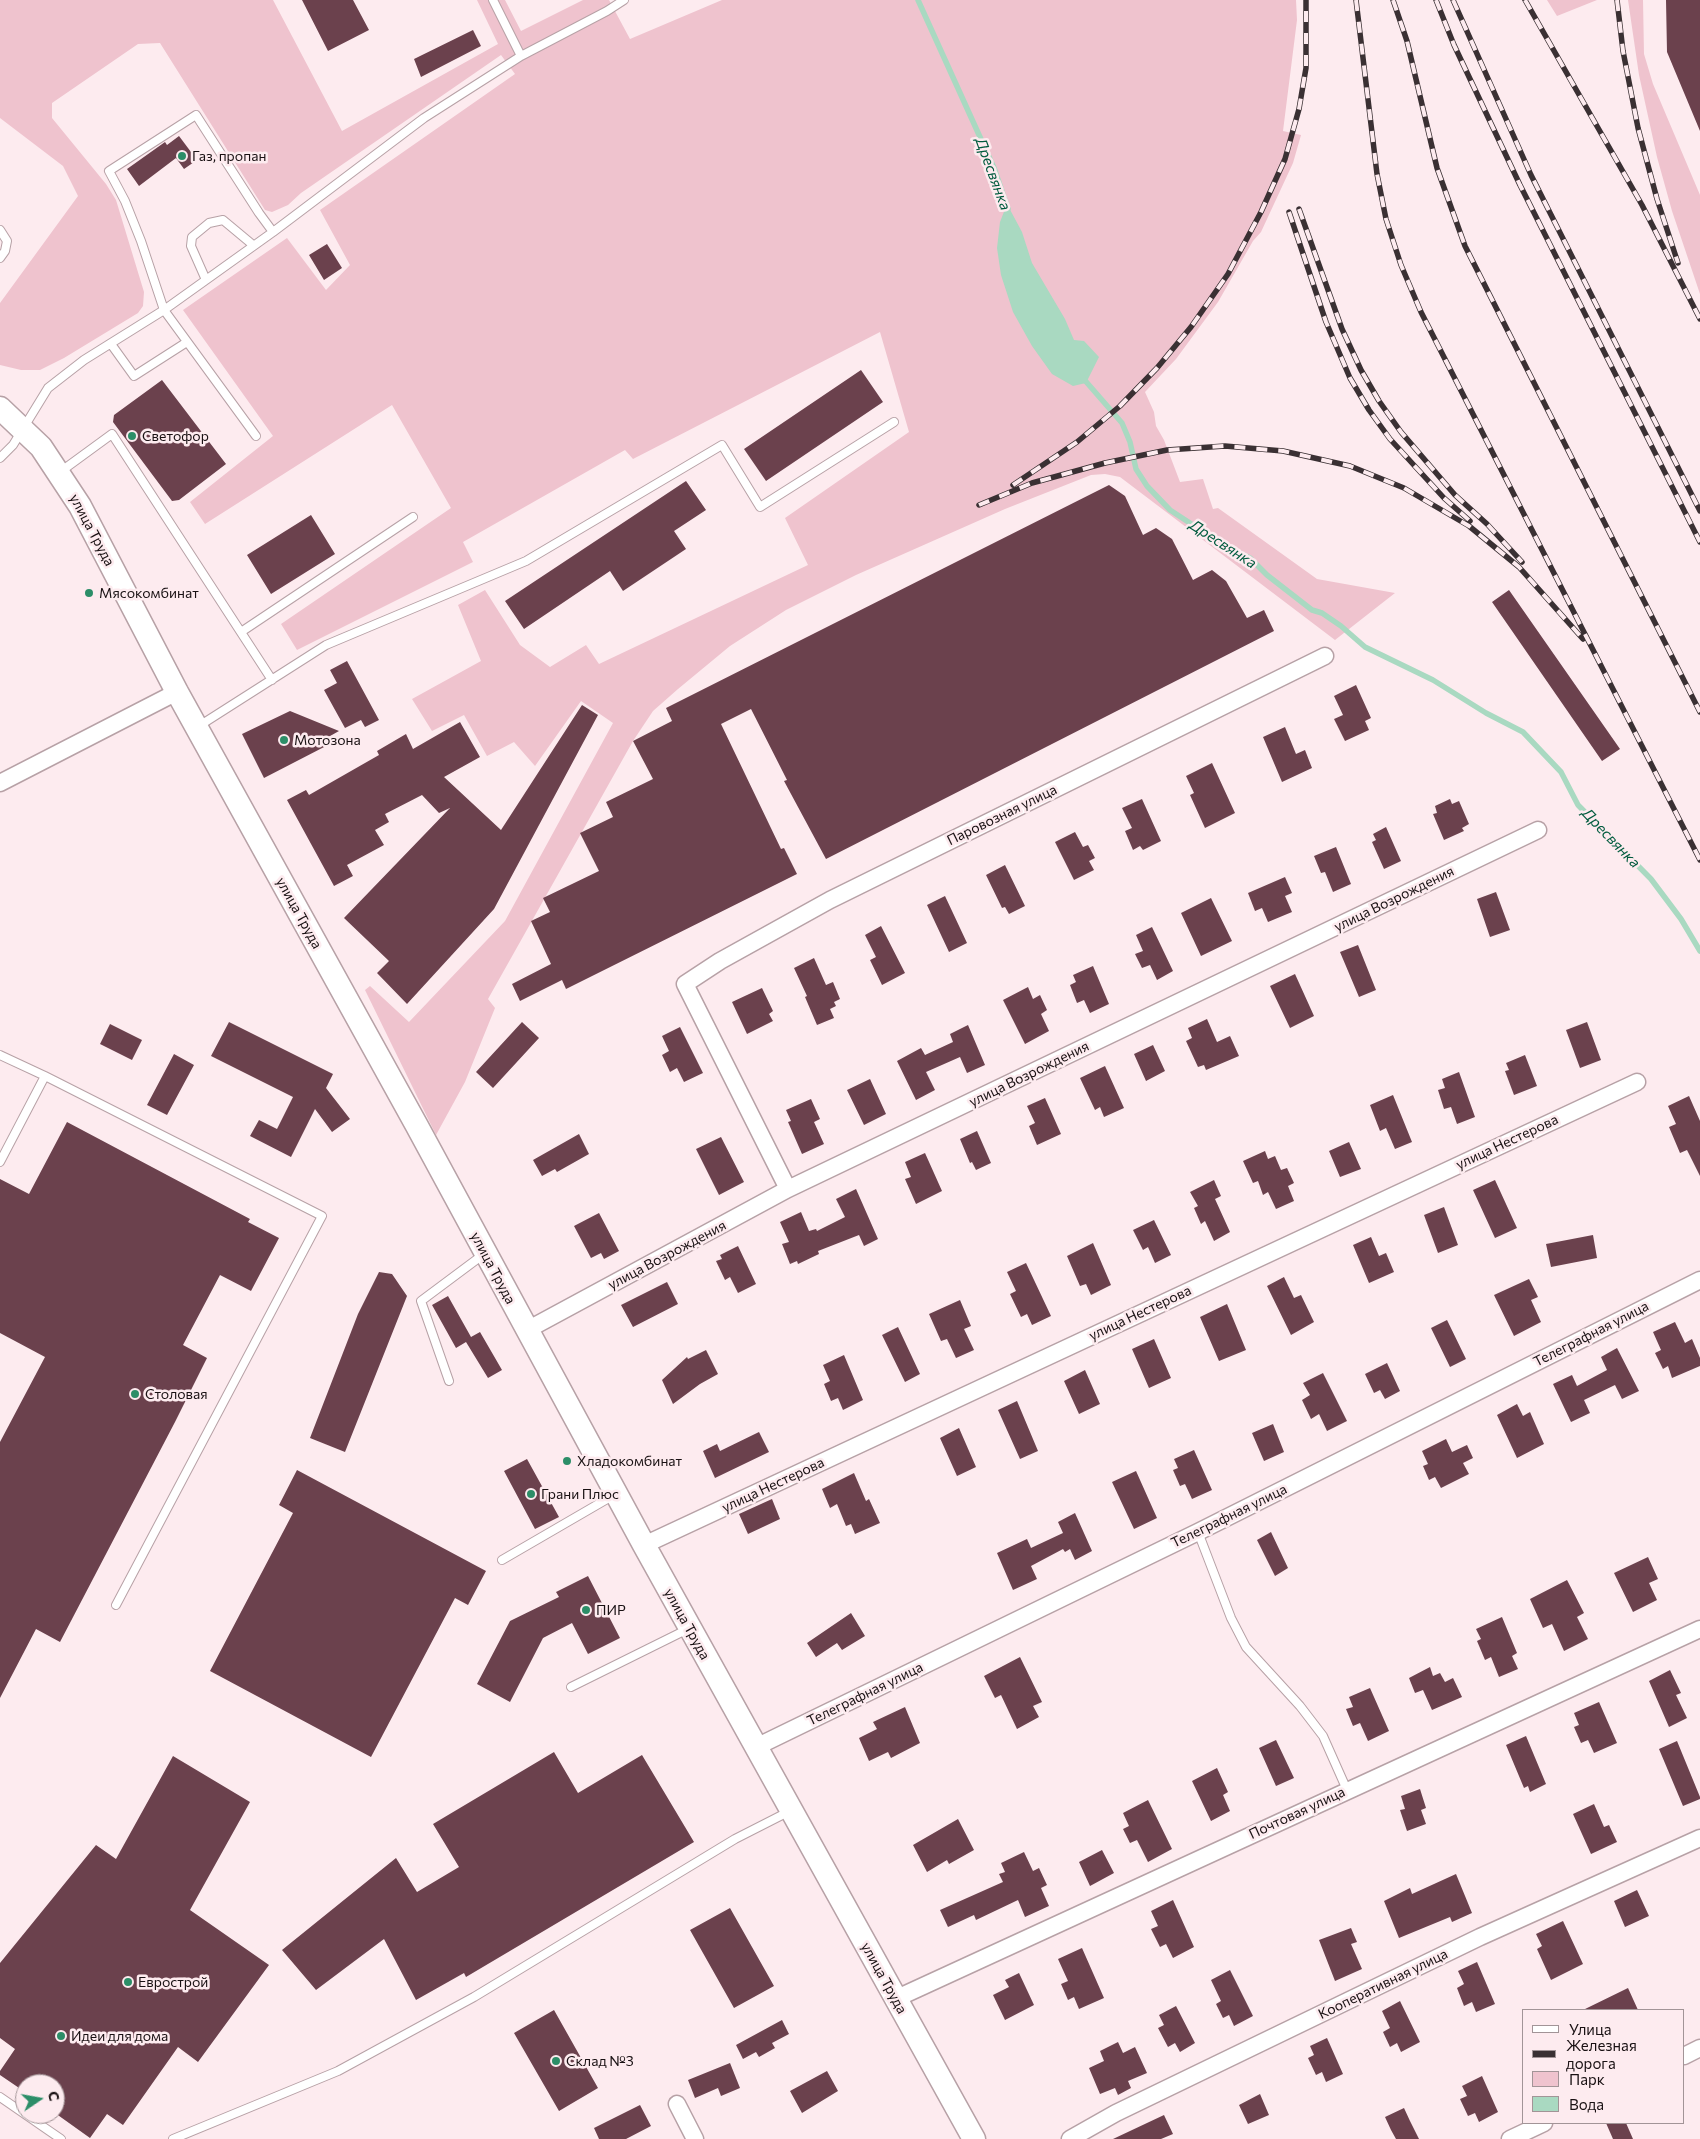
<!DOCTYPE html>
<html>
<head>
<meta charset="utf-8">
<style>
  body { margin:0 }
  #map { position:relative; width:1700px; height:2139px; overflow:hidden; background:#fdebef; font-family:Commissioner,sans-serif }
  canvas { display:block }
  .legend { position:absolute; left:1522px; top:2009px; width:162px; height:115px; box-sizing:border-box; background:#fdebef; border:1px solid #a29497; margin:0; padding:6px 9px; list-style:none; font-size:15px; color:#191113 }
  .legend li { display:flex; align-items:center; gap:10px; height:25px }
  .legend b { width:25px; border:1px solid #a29497 }
  .north { position:absolute; left:15px; top:2074px; width:50px; height:50px; box-sizing:border-box; background:#fdebef; border:1px solid #a29497; border-radius:50%; rotate:78deg; font-size:14px; font-weight:700; line-height:20px; text-align:center; color:#191113 }
  .north::after { content:''; display:block; margin:auto; width:18px; height:22px; background:#2c8e68; clip-path:polygon(50% 0,100% 100%,50% 72%,0 100%) }
</style>
</head>
<body>
<div id="map">
<canvas width="1700" height="2139"></canvas>
<ul class="legend">
<li><b style="height:6px;background:#fff"></b>Улица</li>
<li><b style="height:6px;background:#3a3033"></b>Железная дорога</li>
<li><b style="height:14px;background:#efc3ce"></b>Парк</li>
<li><b style="height:14px;background:#a9d9c1"></b>Вода</li>
</ul>
<div class="north">С</div>
</div>
<script>
const g = document.querySelector('canvas').getContext('2d');
g.lineJoin = 'round';
function fill(path, color) {
  g.fillStyle = color;
  g.fill(path, 'evenodd');
}
function toPath(rows) {
  const path = new Path2D();
  for (const r of rows) {
    path.moveTo(r[0], r[1]);
    for (let i = 2; i < r.length; i += 2) path.lineTo(r[i], r[i + 1]);
  }
  return path;
}
function trace(path, color, width, dash) {
  g.strokeStyle = color;
  g.lineWidth = width;
  g.lineCap = dash ? 'butt' : 'round';
  g.setLineDash(dash || []);
  g.stroke(path);
}
function label(font, color, halo, rows, align = 'center') {
  g.font = font + ' Commissioner,sans-serif';
  g.lineWidth = 5;
  g.setLineDash([]);
  g.textBaseline = 'middle';
  g.strokeStyle = halo;
  g.fillStyle = color;
  for (const [text, x, y, turn = 0] of rows) {
    g.save();
    g.translate(x, y);
    g.rotate((+turn || 0) * Math.PI / 180);
    g.textAlign = isNaN(turn) ? turn : align;
    if (halo) g.strokeText(text, 0, 0);
    g.fillText(text, 0, 0);
    g.restore();
  }
}
fill(toPath([
  [0,0,273,0,342,131,498,44,477,0,505,0,521,31,583,0,609,0,630,39,722,0,1296,0,1297,20,1283,131,1301,135,1293,163,1261,232,1253,241,1218,302,1176,359,1145,392,1154,412,1156,426,1164,440,1180,482,1203,479,1213,509,1218,508,1317,579,1395,593,1335,640,1120,477,1105,474,1091,475,1005,509,856,575,786,610,730,646,678,689,653,711,633,741,488,999,495,1008,465,1082,436,1135,365,990,370,986,409,1022,505,921,613,723,581,701,535,766,514,742,487,756,464,715,432,731,412,699,481,661,458,605,485,590,520,645,550,667,586,645,599,664,808,565,785,518,909,432,880,332,633,459,625,450,463,542,473,562,297,650,281,624,451,508,392,405,205,524,190,502,273,436,183,310,287,238,326,290,350,265,320,210,515,74,501,55,301,193,288,205,272,212,265,210,160,43,138,44,52,103,52,118,106,184,116,200,144,292,143,306,138,313,64,358,40,370,21,370,0,365,0,303,78,196,63,166,0,118],
  [1547,0,1597,0,1557,16],
  [1628,0,1643,0,1644,54,1653,84,1700,195,1700,294,1672,211,1657,157,1639,75]
]), '#efc3ce');
fill(toPath([
  [1007,204,1022,232,1032,263,1065,319,1074,340,1084,341,1099,357,1086,383,1073,386,1052,374,1032,346,1013,312,1001,275,997,248,1000,222]
]), '#a9d9c1');
trace(toPath([
  [918,0,994,168,1008,209],
  [1082,377,1122,423,1130,442,1136,469,1147,486,1170,510,1225,546,1250,558,1267,575,1312,610,1322,613,1341,626,1365,647,1433,680,1486,713,1523,732,1561,772,1578,805,1651,879,1681,919,1700,951]
]), '#a9d9c1', 5.5);
fill(toPath([
  [302,0,353,0,369,30,328,51],
  [1666,0,1700,0,1700,131,1667,52],
  [473,30,481,46,421,77,414,59],
  [179,136,197,160,184,169,176,158,139,186,127,169,165,142,167,145],
  [327,244,342,268,324,280,309,255],
  [861,370,883,402,766,481,744,449],
  [162,380,226,464,179,500,172,501,113,422,114,415],
  [686,481,706,510,674,531,686,549,623,591,610,571,524,629,505,601],
  [1109,485,1125,496,1143,535,1156,528,1172,539,1193,580,1212,570,1226,581,1247,618,1264,610,1274,631,826,859,784,781,787,780,751,709,721,724,781,849,784,848,797,874,566,989,562,980,520,1001,512,984,551,964,531,921,550,912,543,898,599,871,580,833,613,817,606,802,653,779,633,741,672,721,666,708],
  [311,515,335,554,271,594,247,555],
  [1509,590,1620,749,1602,761,1492,602],
  [347,661,379,720,365,727,361,720,345,728,324,690,337,683,330,670],
  [1356,685,1371,718,1365,721,1369,730,1345,741,1334,719,1343,715,1334,696],
  [582,705,598,715,494,909,407,1004,377,973,389,961,344,918,450,808,439,813,422,795,385,814,389,822,375,830,384,845,347,865,353,876,334,886,287,800,306,790,309,795,379,755,377,751,406,734,413,749,460,722,480,757,444,777,501,830],
  [290,711,339,731,323,740,326,746,264,778,242,734],
  [1285,727,1296,754,1305,750,1312,768,1282,782,1263,737],
  [1212,763,1235,813,1205,828,1190,795,1194,793,1186,776],
  [1142,799,1161,841,1143,850,1140,846,1133,850,1125,831,1132,828,1122,808],
  [1450,799,1452,804,1459,801,1469,824,1462,828,1464,831,1444,840,1433,814,1437,813,1435,806],
  [1386,827,1401,861,1384,869,1372,842,1376,840,1373,834],
  [1075,832,1083,847,1088,845,1095,858,1089,861,1094,870,1074,880,1055,842],
  [1336,847,1351,884,1333,892,1325,872,1321,873,1314,856],
  [1005,865,1025,906,1009,914,1005,907,1002,908,986,875],
  [1285,877,1292,893,1285,896,1292,912,1268,922,1262,908,1255,911,1248,893],
  [1496,892,1510,930,1490,937,1477,899],
  [945,896,967,943,949,952,927,905],
  [1211,898,1232,941,1201,956,1181,913],
  [881,926,905,973,882,985,870,960,876,957,865,935],
  [1152,927,1173,971,1157,980,1150,965,1142,968,1135,954,1143,951,1136,935],
  [1358,945,1376,990,1359,997,1340,952],
  [814,958,826,985,833,982,840,999,834,1002,836,1006,830,1009,834,1018,817,1025,805,997,807,996,794,968],
  [1093,966,1109,1004,1090,1013,1084,1000,1077,1003,1070,985,1076,982,1073,975],
  [1295,974,1314,1016,1290,1028,1270,986],
  [1028,987,1033,999,1040,995,1047,1010,1041,1014,1049,1031,1025,1044,1003,1000],
  [762,988,773,1011,769,1014,773,1021,747,1034,732,1002],
  [1207,1019,1217,1042,1230,1036,1239,1056,1206,1070,1204,1065,1198,1067,1186,1041,1192,1038,1188,1028],
  [229,1022,333,1074,326,1088,350,1119,332,1132,315,1109,291,1157,250,1136,259,1120,277,1129,293,1097,211,1056],
  [522,1022,539,1038,493,1088,476,1072],
  [1587,1022,1601,1060,1580,1068,1566,1030],
  [110,1024,142,1040,132,1060,100,1044],
  [968,1025,985,1065,967,1073,960,1057,926,1072,935,1090,916,1100,897,1061,921,1048,925,1055,953,1042,950,1034],
  [680,1027,703,1073,684,1082,677,1068,670,1072,662,1055,669,1051,662,1036],
  [1153,1045,1165,1071,1146,1081,1134,1054],
  [174,1054,194,1065,167,1115,147,1105],
  [1525,1055,1537,1086,1514,1095,1505,1071,1509,1070,1506,1063],
  [1105,1066,1124,1108,1104,1117,1100,1107,1095,1110,1080,1078],
  [1459,1072,1475,1117,1457,1124,1451,1107,1444,1109,1438,1090,1445,1088,1442,1079],
  [870,1079,886,1114,864,1125,847,1090],
  [1393,1095,1412,1142,1395,1149,1386,1128,1380,1131,1370,1105],
  [1689,1096,1700,1121,1700,1176,1687,1150,1680,1153,1669,1127,1676,1124,1668,1106],
  [1045,1098,1061,1134,1037,1145,1029,1126,1035,1123,1027,1106],
  [811,1099,820,1119,814,1122,824,1144,802,1154,788,1122,791,1121,786,1110],
  [67,1122,250,1219,248,1222,279,1238,251,1291,220,1275,183,1345,207,1358,175,1422,60,1642,36,1629,0,1698,0,1442,45,1357,0,1333,0,1179,29,1194],
  [977,1131,991,1163,976,1170,972,1162,970,1163,960,1139],
  [579,1134,589,1154,557,1172,555,1169,542,1176,533,1160],
  [721,1137,744,1182,719,1195,696,1149],
  [1349,1142,1361,1169,1340,1177,1329,1151],
  [1265,1151,1268,1159,1275,1156,1281,1170,1287,1168,1294,1183,1288,1186,1294,1201,1276,1209,1268,1192,1263,1195,1258,1181,1253,1183,1243,1161],
  [925,1153,942,1191,916,1204,905,1179,911,1177,905,1162],
  [1214,1180,1221,1196,1215,1199,1230,1232,1214,1241,1205,1221,1201,1224,1194,1208,1198,1206,1190,1192],
  [1495,1180,1517,1228,1495,1238,1473,1190],
  [856,1189,878,1239,864,1246,859,1235,818,1251,819,1254,798,1264,797,1261,790,1264,782,1244,789,1242,780,1222,801,1212,809,1231,816,1229,817,1231,845,1217,836,1199],
  [1444,1207,1458,1245,1438,1253,1424,1215],
  [599,1213,619,1251,604,1259,601,1253,591,1258,574,1226],
  [1154,1220,1171,1255,1155,1263,1148,1247,1143,1250,1133,1230],
  [1593,1235,1597,1258,1551,1267,1546,1244],
  [1371,1237,1379,1256,1386,1253,1394,1272,1369,1283,1353,1245],
  [1093,1243,1111,1285,1091,1295,1086,1284,1080,1286,1067,1256],
  [738,1246,756,1284,738,1293,730,1277,725,1280,716,1261,722,1259,720,1255],
  [1026,1263,1051,1316,1032,1325,1027,1314,1021,1317,1010,1294,1016,1291,1007,1272],
  [379,1272,392,1274,407,1296,345,1452,310,1438,358,1314],
  [1284,1277,1294,1298,1301,1295,1314,1322,1291,1335,1267,1286],
  [1529,1279,1538,1297,1531,1300,1541,1322,1514,1336,1494,1295],
  [667,1282,678,1304,633,1327,621,1305],
  [448,1296,471,1337,480,1332,502,1370,488,1378,466,1342,456,1348,432,1305],
  [960,1300,971,1326,964,1329,974,1350,956,1358,947,1339,941,1341,929,1314],
  [1227,1304,1246,1350,1219,1361,1200,1317],
  [1447,1320,1466,1359,1450,1367,1431,1328],
  [1675,1322,1685,1343,1692,1339,1700,1358,1700,1366,1672,1378,1668,1366,1663,1369,1655,1353,1661,1350,1653,1332],
  [898,1327,920,1374,905,1382,882,1335],
  [1154,1339,1171,1378,1149,1388,1132,1349],
  [1617,1348,1639,1391,1622,1399,1615,1385,1584,1400,1590,1413,1571,1422,1553,1384,1572,1375,1577,1386,1607,1370,1601,1357],
  [706,1350,718,1374,700,1384,673,1404,662,1380,687,1357,688,1359],
  [844,1355,863,1400,843,1410,838,1398,831,1401,824,1384,830,1381,823,1365],
  [1387,1363,1400,1391,1385,1399,1380,1390,1374,1393,1365,1374],
  [1085,1370,1100,1404,1079,1414,1064,1381],
  [1323,1373,1347,1421,1327,1431,1319,1414,1311,1419,1302,1400,1310,1395,1303,1383],
  [1017,1401,1038,1451,1020,1459,998,1410],
  [1517,1404,1523,1416,1530,1412,1544,1444,1517,1458,1497,1415],
  [1273,1424,1284,1452,1264,1461,1252,1433],
  [959,1428,976,1467,957,1476,940,1438],
  [759,1432,769,1452,715,1478,703,1451,717,1444,720,1451],
  [1446,1439,1452,1452,1467,1445,1473,1458,1463,1463,1469,1474,1441,1488,1435,1477,1429,1480,1423,1466,1428,1464,1422,1451],
  [1194,1450,1212,1490,1192,1499,1185,1484,1180,1486,1173,1470,1178,1468,1174,1459],
  [527,1459,559,1517,535,1529,504,1471],
  [297,1470,486,1571,468,1605,455,1598,371,1757,210,1671,293,1513,279,1505],
  [1136,1471,1157,1518,1134,1529,1112,1482],
  [854,1473,866,1501,869,1499,880,1523,855,1534,851,1524,846,1526,837,1504,830,1508,822,1489],
  [772,1499,780,1519,748,1534,739,1514],
  [1075,1513,1092,1551,1075,1560,1070,1549,1065,1552,1063,1549,1031,1566,1037,1579,1013,1590,997,1553,1027,1539,1031,1548,1063,1533,1058,1522],
  [1271,1532,1288,1568,1275,1576,1257,1540],
  [1648,1557,1658,1579,1649,1583,1657,1600,1633,1612,1614,1573],
  [588,1576,620,1638,588,1654,572,1623,543,1638,510,1702,477,1684,510,1621,559,1597,556,1592],
  [1567,1580,1584,1613,1577,1617,1588,1639,1564,1651,1552,1624,1543,1628,1530,1599],
  [851,1613,865,1636,842,1650,837,1643,816,1657,807,1643],
  [1502,1617,1517,1653,1512,1656,1518,1669,1499,1677,1491,1657,1485,1660,1477,1641,1481,1639,1476,1629],
  [1020,1657,1042,1702,1033,1706,1039,1717,1017,1729,1001,1695,995,1698,984,1676],
  [1430,1667,1433,1676,1440,1673,1445,1682,1453,1678,1462,1697,1432,1710,1423,1690,1415,1693,1409,1678],
  [1670,1670,1681,1693,1676,1695,1687,1718,1669,1727,1649,1681],
  [1370,1688,1389,1731,1368,1741,1360,1723,1353,1726,1346,1709,1353,1707,1349,1697],
  [1599,1702,1617,1743,1594,1753,1588,1740,1581,1743,1574,1727,1579,1725,1574,1713],
  [905,1707,920,1743,891,1758,888,1752,869,1761,859,1738,877,1729,873,1722],
  [1526,1736,1546,1784,1530,1792,1528,1786,1524,1788,1506,1745],
  [1276,1740,1294,1778,1276,1786,1259,1748],
  [1677,1741,1700,1797,1700,1799,1683,1806,1659,1749],
  [554,1752,578,1793,642,1755,694,1842,466,1977,464,1973,416,2000,384,1939,316,1990,282,1950,396,1858,417,1892,459,1867,433,1824],
  [173,1756,250,1802,190,1910,269,1965,198,2062,178,2047,123,2125,107,2114,90,2138,55,2113,55,2084,25,2084,25,2092,0,2075,0,2071,15,2049,0,2038,0,1963,96,1845,116,1859],
  [1217,1768,1228,1792,1223,1795,1230,1811,1211,1821,1192,1781],
  [1420,1789,1426,1808,1421,1810,1426,1824,1407,1831,1400,1810,1405,1809,1401,1796],
  [1148,1800,1172,1849,1148,1862,1137,1840,1130,1843,1123,1829,1129,1826,1123,1813],
  [1594,1804,1604,1827,1609,1825,1617,1842,1591,1854,1573,1814],
  [958,1819,974,1850,949,1864,947,1860,927,1872,913,1845],
  [1102,1850,1114,1873,1090,1886,1079,1862],
  [1024,1852,1033,1871,1039,1868,1047,1885,1041,1888,1049,1906,1025,1917,1018,1900,976,1920,974,1915,948,1927,940,1910,1003,1882,999,1874,1005,1872,1001,1863],
  [1456,1874,1472,1913,1452,1922,1450,1917,1399,1938,1384,1901,1410,1888,1412,1894],
  [1637,1890,1649,1916,1625,1927,1614,1901],
  [1173,1900,1194,1947,1173,1958,1166,1944,1160,1947,1151,1929,1158,1926,1151,1911],
  [730,1908,774,1986,734,2008,690,1930],
  [1563,1921,1583,1964,1551,1980,1537,1949,1542,1946,1536,1934],
  [1351,1928,1357,1942,1351,1944,1362,1969,1335,1981,1319,1940],
  [1082,1948,1104,1998,1079,2009,1074,1997,1068,2000,1061,1984,1068,1981,1058,1959],
  [1477,1962,1495,2004,1476,2012,1472,2002,1464,2006,1457,1988,1464,1984,1458,1971],
  [1230,1970,1253,2016,1234,2026,1229,2015,1223,2018,1216,2004,1221,2001,1211,1980],
  [1019,1973,1034,2005,1005,2020,993,1995,1009,1987,1005,1980],
  [1628,1988,1638,2010,1583,2010],
  [1400,2001,1420,2042,1401,2052,1397,2043,1390,2047,1383,2032,1390,2028,1382,2011],
  [1176,2006,1195,2043,1180,2052,1175,2043,1168,2047,1158,2028,1164,2025,1159,2015],
  [554,2010,598,2088,559,2111,514,2033],
  [782,2020,789,2034,772,2043,775,2048,759,2057,756,2052,743,2059,736,2045],
  [1327,2038,1343,2074,1326,2082,1322,2072,1316,2075,1308,2058,1314,2055,1310,2046],
  [1118,2042,1123,2053,1135,2047,1147,2073,1128,2081,1131,2088,1118,2095,1115,2088,1100,2094,1089,2068,1104,2061,1100,2051],
  [730,2063,740,2088,721,2096,718,2088,695,2098,688,2080],
  [827,2071,838,2091,802,2113,790,2091],
  [1482,2076,1498,2112,1479,2122,1475,2113,1468,2116,1460,2099,1467,2096,1462,2086],
  [1260,2094,1269,2115,1248,2124,1239,2105],
  [640,2105,651,2126,626,2139,599,2139,594,2128],
  [1404,2108,1410,2121,1419,2139,1396,2139,1391,2130,1385,2117],
  [1164,2115,1173,2134,1161,2139,1113,2139],
  [1606,2123,1626,2123,1633,2139,1613,2139]
]), '#6b414d');
const lane = toPath([
  [493,0,521,56],
  [0,230,7,241,5,251,0,258],
  [206,280,191,246,192,237,209,223,223,220,253,245],
  [111,344,134,376,187,342],
  [256,436,164,310,141,241,125,201,109,171,196,115,259,213,273,232],
  [0,458,13,445,48,388,84,360,164,310,273,232,424,118,521,56,607,11,624,0],
  [60,472,112,434,272,680],
  [241,632,413,517],
  [199,726,326,645,526,561,722,445,760,507,894,422],
  [0,1055,45,1076,0,1162],
  [45,1076,322,1216,116,1605],
  [449,1381,421,1301,484,1254],
  [1198,1532,1231,1618,1246,1647,1300,1706,1323,1736,1347,1790],
  [502,1560,614,1495],
  [571,1687,688,1629],
  [0,2097,61,2139],
  [173,2139,338,2071,474,1997,735,1839,790,1811]
]);
const street = toPath([
  [0,783,177,692],
  [788,1189,685,984,720,961,830,900,1325,656],
  [527,1330,788,1189,1538,830],
  [644,1545,1637,1082],
  [756,1747,1198,1532,1700,1280],
  [895,1999,1700,1629],
  [1684,2056,1700,2048],
  [677,2104,695,2139],
  [1070,2139,1116,2113,1480,1937,1700,1838],
  [1510,2139,1544,2123]
]);
const secondary = toPath([
  [0,408,41,447,80,506,177,692,417,1126,644,1545,974,2139]
]);
trace(lane, '#b7a1a6', 10);
trace(street, '#b7a1a6', 19);
trace(secondary, '#b7a1a6', 25);
trace(lane, '#fff', 8);
trace(street, '#fff', 16);
trace(secondary, '#fff', 22);
const rail = toPath([
  [1356,0,1377,174,1386,219,1401,265,1421,312,1700,860],
  [1393,0,1407,41,1437,168,1465,246,1700,712],
  [1436,0,1454,45,1520,185,1700,542],
  [1453,0,1531,175,1700,511],
  [1525,0,1642,205,1700,319],
  [1617,0,1623,51,1638,128,1657,199,1678,263],
  [1299,209,1342,329,1361,370,1379,401,1401,432,1455,495,1487,524,1522,562],
  [1289,212,1326,322,1350,378,1369,410,1390,439,1444,498,1470,521],
  [1013,485,1077,442,1120,406,1157,368,1191,327,1228,274,1261,212,1285,159,1299,109,1306,68,1306,0],
  [979,505,1032,483,1105,463,1167,450,1225,446,1283,451,1350,466,1404,488,1469,526,1519,567,1583,639]
]);
trace(rail, '#3a3033', 5.5);
trace(rail, '#fdebef', 4, [11]);
for (const [x, y, r, color] of [
  [182,156,5,"#2c8e68"],
  [132,436,5,"#2c8e68"],
  [89,593,5,"#2c8e68"],
  [284,740,5,"#2c8e68"],
  [135,1394,5,"#2c8e68"],
  [567,1461,5,"#2c8e68"],
  [531,1494,5,"#2c8e68"],
  [586,1610,5,"#2c8e68"],
  [128,1982,5,"#2c8e68"],
  [61,2036,5,"#2c8e68"],
  [556,2061,5,"#2c8e68"]
]) {
  const dot = new Path2D();
  dot.arc(x, y, r, 0, 2 * Math.PI);
  g.fillStyle = color;
  g.fill(dot);
  trace(dot, '#fdebef', 2);
}
label('14px', '#191113', '#fdebef', [
  ["Газ, пропан",192,156],
  ["Светофор",142,436],
  ["Мясокомбинат",99,593],
  ["Мотозона",294,740],
  ["Столовая",145,1394],
  ["Хладокомбинат",577,1461],
  ["Грани Плюс",541,1494],
  ["ПИР",596,1610],
  ["Еврострой",138,1982],
  ["Идеи для дома",71,2036],
  ["Склад №3",566,2061]
], 'left');
label('14px', '#191113', '#fdebef', [
  ["улица Труда",92,530,62],
  ["Паровозная улица",1002,815,-26],
  ["улица Возрождения",1394,899,-26],
  ["улица Труда",299,913,61],
  ["улица Возрождения",1029,1074,-26],
  ["улица Нестерова",1507,1142,-25],
  ["улица Возрождения",667,1255,-28],
  ["улица Труда",493,1268,62],
  ["улица Нестерова",1140,1313,-25],
  ["Телеграфная улица",1591,1334,-27],
  ["улица Нестерова",773,1485,-25],
  ["Телеграфная улица",1229,1516,-26],
  ["улица Труда",687,1624,61],
  ["Телеграфная улица",865,1694,-26],
  ["Почтовая улица",1297,1813,-25],
  ["улица Труда",884,1978,61],
  ["Кооперативная улица",1383,1984,-26]
]);
label('italic 15px', '#015b3e', '#fdebef', [
  ["Дресвянка",993,174,70],
  ["Дресвянка",1223,544,33],
  ["Дресвянка",1611,838,46]
]);
</script>
</body>
</html>
